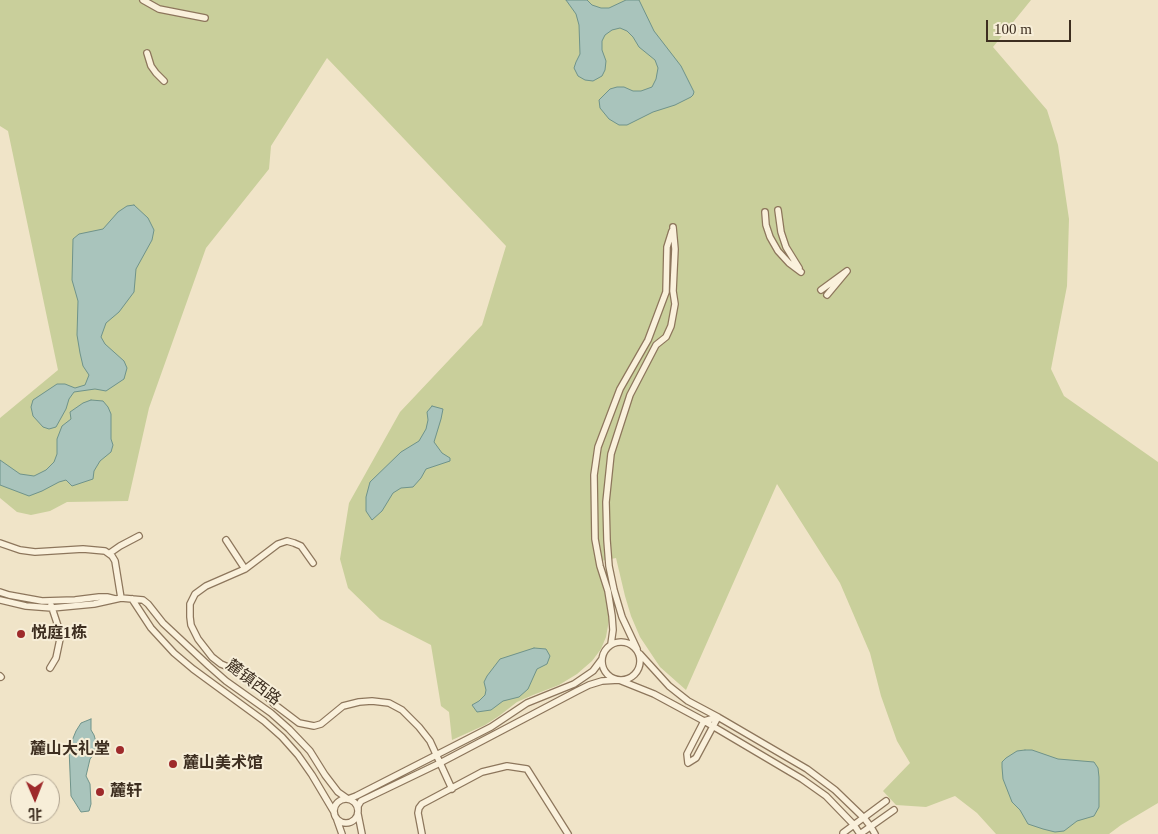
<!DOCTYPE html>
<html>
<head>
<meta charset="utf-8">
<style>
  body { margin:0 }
  #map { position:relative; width:1158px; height:834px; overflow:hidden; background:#f0e4c8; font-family:"Times New Roman","Noto Sans SC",serif }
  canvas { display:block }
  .north { position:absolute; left:10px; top:774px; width:50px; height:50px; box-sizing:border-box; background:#f7eed8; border:1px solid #ada18e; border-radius:50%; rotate:179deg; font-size:14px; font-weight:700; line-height:20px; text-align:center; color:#3d2e20 }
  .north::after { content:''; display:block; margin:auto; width:18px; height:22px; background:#9e2a2b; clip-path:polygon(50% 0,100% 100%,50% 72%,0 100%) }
  .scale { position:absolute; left:986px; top:20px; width:85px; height:22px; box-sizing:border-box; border:2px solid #3d2e20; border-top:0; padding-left:6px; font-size:15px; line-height:18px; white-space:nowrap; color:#3d2e20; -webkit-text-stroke:4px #f7eed8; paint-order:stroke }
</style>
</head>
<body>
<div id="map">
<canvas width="1158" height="834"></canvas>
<div class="north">北</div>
<div class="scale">100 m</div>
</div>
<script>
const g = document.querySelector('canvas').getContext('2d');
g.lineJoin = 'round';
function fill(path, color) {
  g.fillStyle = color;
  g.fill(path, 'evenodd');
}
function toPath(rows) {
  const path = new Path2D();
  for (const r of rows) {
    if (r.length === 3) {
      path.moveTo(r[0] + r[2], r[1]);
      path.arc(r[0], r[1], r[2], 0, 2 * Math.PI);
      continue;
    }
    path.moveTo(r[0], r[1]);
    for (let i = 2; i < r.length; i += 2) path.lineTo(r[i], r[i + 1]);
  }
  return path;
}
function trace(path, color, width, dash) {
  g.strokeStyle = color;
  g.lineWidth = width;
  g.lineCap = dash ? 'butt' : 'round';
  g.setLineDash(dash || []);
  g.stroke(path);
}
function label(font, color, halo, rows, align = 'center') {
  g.font = font + ' "Times New Roman","Noto Sans SC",serif';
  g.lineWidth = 4;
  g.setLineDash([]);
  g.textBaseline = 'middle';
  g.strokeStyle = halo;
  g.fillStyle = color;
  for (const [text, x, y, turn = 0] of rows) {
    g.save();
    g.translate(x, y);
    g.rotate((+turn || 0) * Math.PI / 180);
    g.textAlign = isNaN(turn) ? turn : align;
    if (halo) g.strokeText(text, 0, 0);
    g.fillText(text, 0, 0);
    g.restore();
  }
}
fill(toPath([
  [0,0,1031,0,993,47,1047,110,1058,145,1069,219,1067,286,1051,369,1064,396,1158,462,1158,803,1121,825,1109,834,996,834,977,813,955,796,926,807,896,805,883,791,910,763,897,741,881,696,870,653,840,583,777,484,686,690,660,667,640,637,631,616,625,596,616,558,596,562,607,599,609,620,606,637,601,649,592,661,577,674,559,685,533,695,517,702,499,716,485,725,452,740,449,712,441,706,431,645,380,619,348,588,340,559,349,503,400,412,482,325,506,246,327,58,271,146,269,169,206,248,149,408,128,501,67,502,50,511,31,515,17,512,0,498,0,418,58,370,8,131,0,126]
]), '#c9cf9b');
const water = toPath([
  [566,0,587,0,592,5,601,8,609,8,626,0,639,0,654,31,681,66,694,92,693,95,691,97,675,105,653,112,627,125,619,125,609,119,600,108,599,100,610,89,617,87,624,87,633,91,641,91,652,87,656,79,658,68,655,60,639,47,633,37,627,31,620,28,612,30,605,35,602,41,602,50,606,61,605,70,602,76,593,81,585,80,578,76,574,68,576,62,580,54,579,25,576,14,566,0],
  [134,205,148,218,154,230,152,240,136,269,134,292,119,312,106,323,101,337,105,344,124,361,127,368,124,379,106,391,95,389,74,392,69,399,66,409,56,427,49,429,43,427,33,416,31,407,33,400,57,384,65,384,75,388,85,385,89,375,83,366,80,353,77,335,78,301,72,280,73,239,79,234,103,229,118,212,127,206,134,205],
  [91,400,103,401,108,407,111,414,111,439,113,445,111,452,100,461,94,471,93,479,72,486,66,480,59,482,42,491,29,496,0,485,0,460,20,474,34,476,46,470,54,462,57,454,57,439,62,426,71,419,70,412,83,403,91,400],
  [432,406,443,409,441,419,434,442,442,453,450,458,450,461,426,469,421,478,413,487,401,488,393,493,382,511,372,520,366,511,366,497,370,482,401,452,419,441,426,429,428,420,427,412,432,406],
  [534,648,546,649,550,656,547,664,537,669,528,689,519,697,503,701,491,710,477,712,472,705,479,701,485,695,486,690,484,682,487,676,500,659,534,648],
  [91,719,91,730,94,735,96,742,94,754,90,759,86,776,90,784,91,804,89,811,81,812,71,796,69,748,76,731,81,723,91,719],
  [1025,750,1032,750,1058,759,1094,762,1098,768,1099,777,1099,807,1094,816,1077,821,1064,831,1055,832,1043,829,1028,824,1020,810,1012,802,1003,779,1002,767,1002,762,1006,758,1017,751,1025,750]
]);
fill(water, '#a9c4bc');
trace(water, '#6f938a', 1);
const street = toPath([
  [143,0,159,9,205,18],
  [147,53,151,66,156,73,164,81],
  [778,210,781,232,786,247,799,268],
  [765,212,766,225,770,237,778,251,789,263,801,272],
  [821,290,847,271,827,295],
  [226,540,245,569],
  [0,543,20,550,35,552,83,549,105,551,112,556,115,561,121,598],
  [110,553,120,546,139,536],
  [313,563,301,546,294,543,287,541,278,544,245,569,206,586,195,594,190,604,190,617,191,625,198,639,212,657,221,664,244,674,250,678,274,704,299,723,314,726,321,724,343,706,359,702,372,701,389,703,402,710,419,727,430,741,452,789],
  [0,592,9,595,42,601,75,600,99,597,107,597,115,599],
  [132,599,151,628,174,653,193,669,264,721,282,737,298,755,312,775,334,812],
  [0,600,26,606,52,608,94,604,121,598,143,600,148,604,163,623,209,666,226,681,271,713,289,729,310,751,325,775,338,792,348,799,356,796,491,727,527,703,574,684,593,671,602,659],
  [621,661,19],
  [611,644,613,630,612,616,608,591,600,566,595,539,594,475,598,447,620,389,648,340,666,292,667,247,672,231],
  [637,649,622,617,614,590,609,566,607,540,606,502,611,454,630,395,656,345,666,337,671,326,675,304,673,291,675,249,673,227],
  [640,654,669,686,688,701,718,717,807,769,835,790,864,818,871,827,875,834],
  [50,668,56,658,60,639,59,629,51,605],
  [0,676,1,677],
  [718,717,696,758,688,763,687,754,704,721,718,717],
  [346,811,12],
  [358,810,358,806,361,801,440,763,577,691,589,685,602,681,619,680,654,694,704,721,802,779,826,796,854,825,860,834],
  [358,814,362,834],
  [337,820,342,834],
  [422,834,418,813,419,808,422,804,482,772,507,766,527,769,568,834],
  [843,834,843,833,886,801],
  [860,834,894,810]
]);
trace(street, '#8d765c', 8);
trace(street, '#faf1dc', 5.5);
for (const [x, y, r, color] of [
  [21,634,5,"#9e2a2b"],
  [120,750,5,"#9e2a2b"],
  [173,764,5,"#9e2a2b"],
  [100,792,5,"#9e2a2b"]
]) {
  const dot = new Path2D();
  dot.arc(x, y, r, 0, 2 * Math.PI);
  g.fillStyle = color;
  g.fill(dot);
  trace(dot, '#f7eed8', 2);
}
label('bold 16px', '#3d2e20', '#f7eed8', [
  ["悦庭1栋",31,634],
  ["麓山大礼堂",110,750,"right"],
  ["麓山美术馆",183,764],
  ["麓轩",110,792]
], 'left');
label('16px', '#3d2e20', '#f7eed8', [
  ["麓镇西路",253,683,37]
]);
</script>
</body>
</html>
